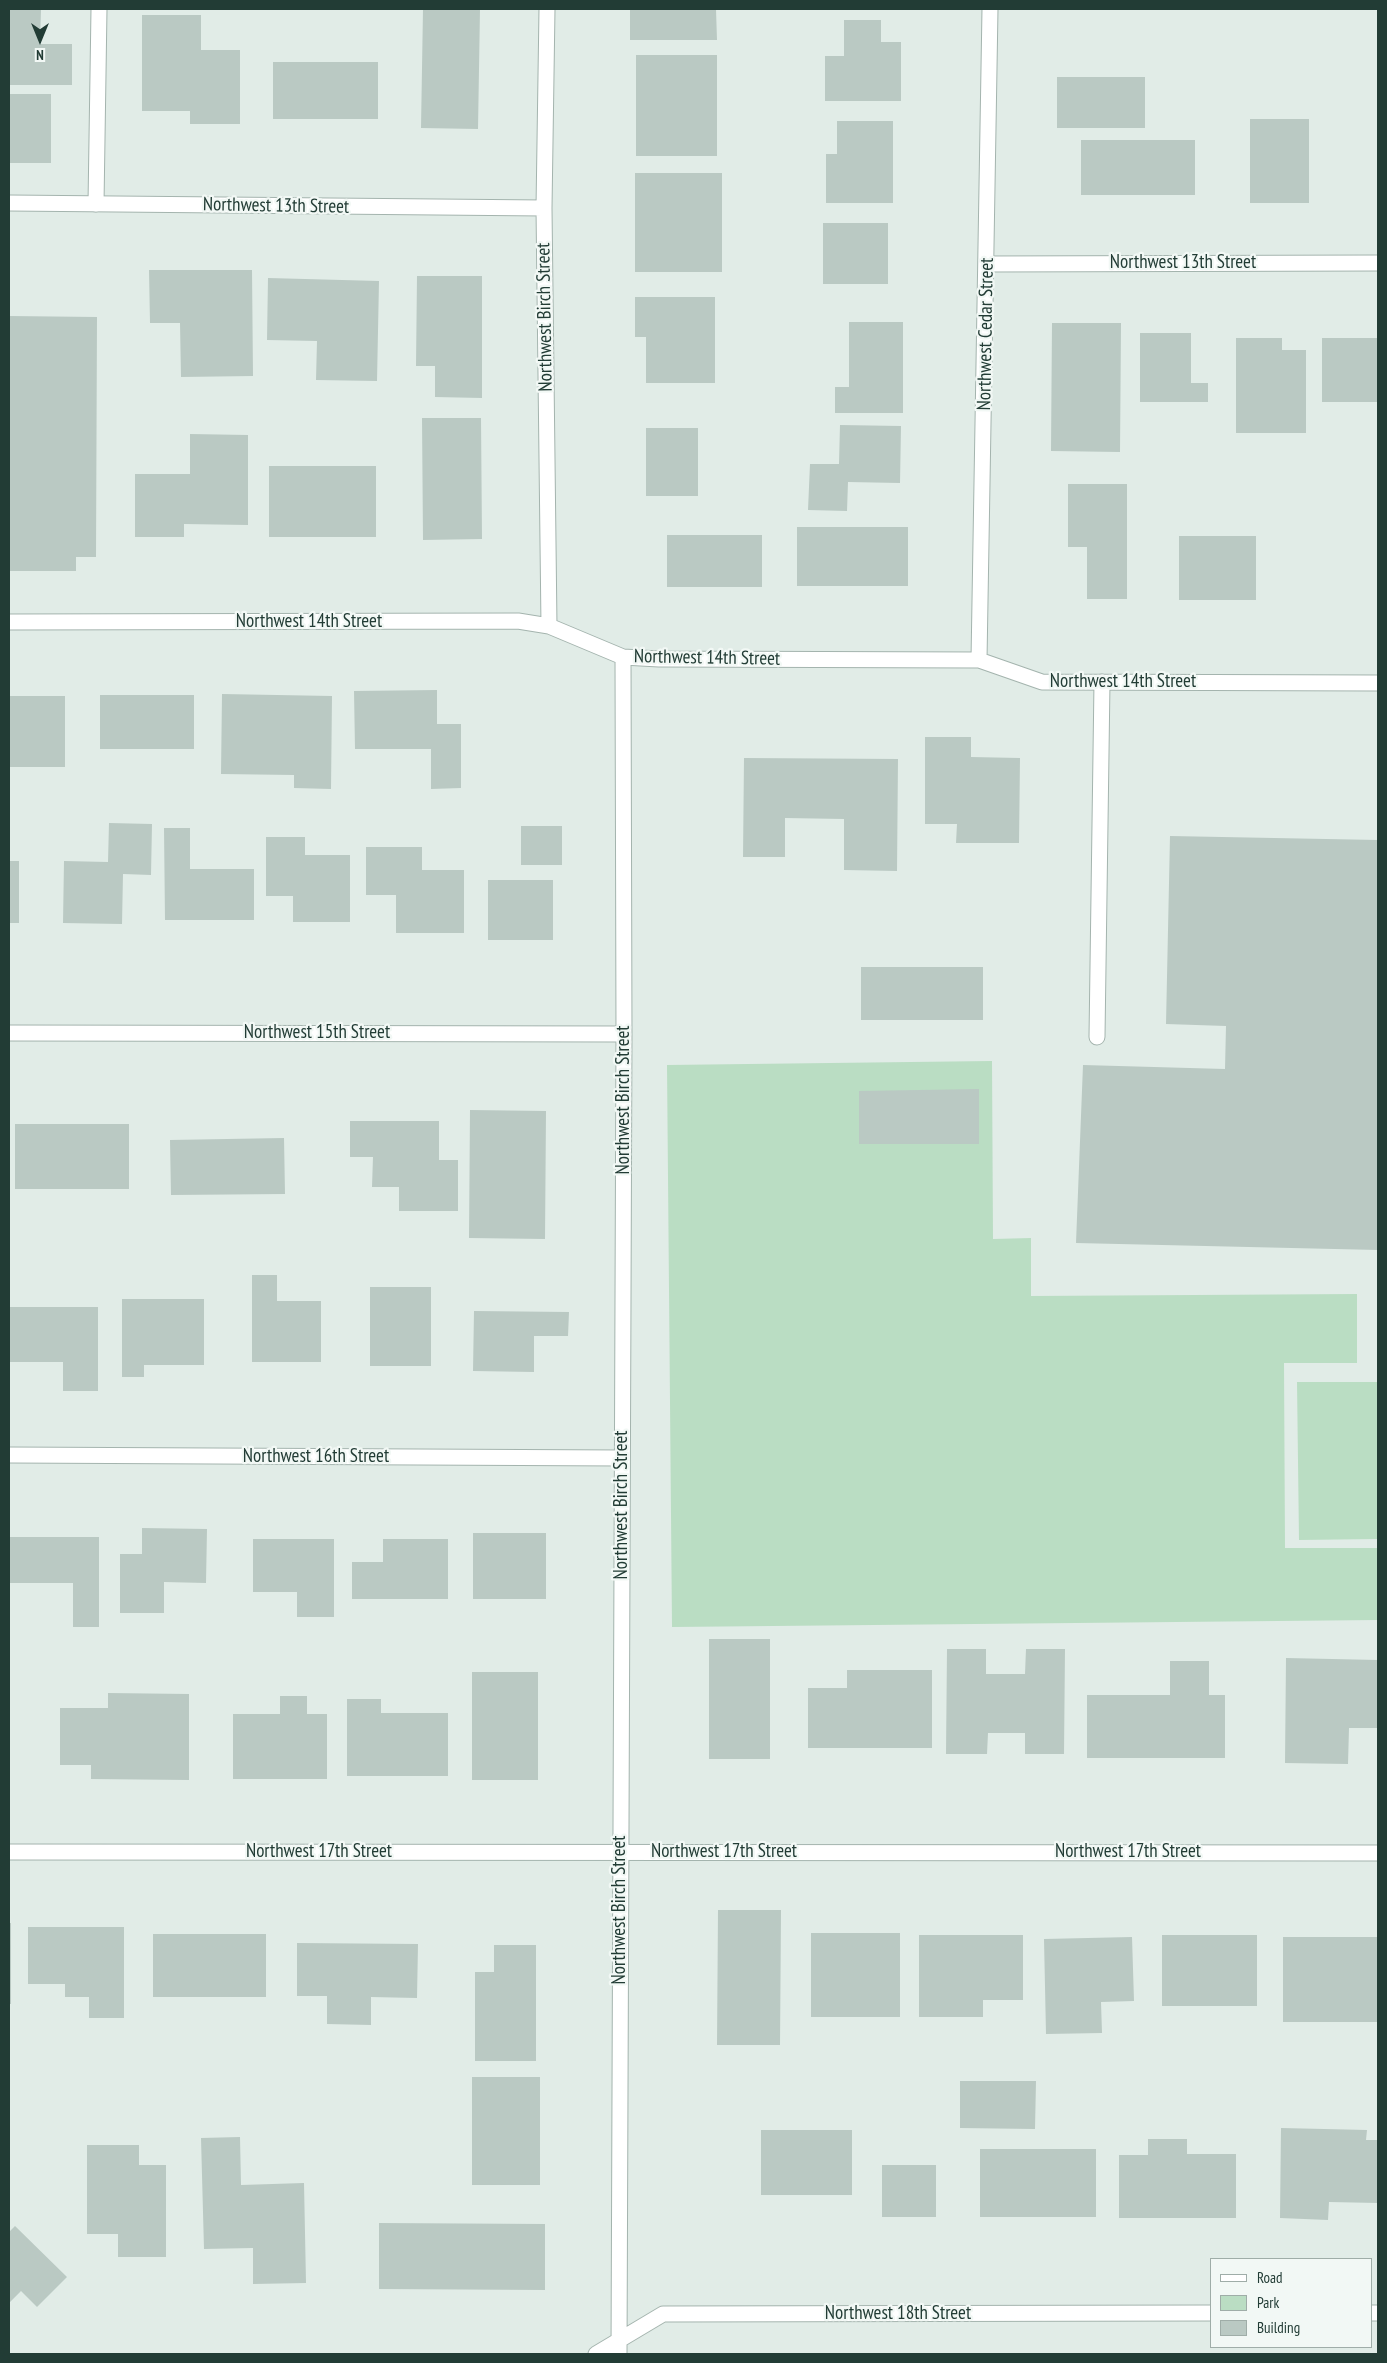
<!DOCTYPE html>
<html>
<head>
<meta charset="utf-8">
<style>
  body { margin:0 }
  #map { position:relative; width:1387px; height:2363px; overflow:hidden; background:#e1ece7; font-family:"PT Sans Narrow",sans-serif }
  canvas { display:block }
  .frame { position:absolute; inset:0; border:10px solid #223c35; pointer-events:none }
  .legend { position:absolute; left:1210px; top:2258px; width:162px; height:90px; box-sizing:border-box; background:#f2f8f5; border:1px solid #9fada8; margin:0; padding:6px 9px; list-style:none; font-size:15px; color:#223c35 }
  .legend li { display:flex; align-items:center; gap:10px; height:25px }
  .legend b { width:25px; border:1px solid #9fada8 }
  .north { position:absolute; left:15px; top:15px; width:50px; height:50px; -webkit-text-stroke:4px #f2f8f5; paint-order:stroke; rotate:180deg; font-size:14px; font-weight:700; line-height:20px; text-align:center; color:#223c35 }
  .north::after { content:''; display:block; margin:auto; width:18px; height:22px; background:#223c35; clip-path:polygon(50% 0,100% 100%,50% 72%,0 100%) }
</style>
</head>
<body>
<div id="map">
<canvas width="1387" height="2363"></canvas>
<div class="frame"></div>
<ul class="legend">
<li><b style="height:6px;background:#fff"></b>Road</li>
<li><b style="height:14px;background:#baddc3"></b>Park</li>
<li><b style="height:14px;background:#bac9c3"></b>Building</li>
</ul>
<div class="north">N</div>
</div>
<script>
const g = document.querySelector('canvas').getContext('2d');
g.lineJoin = 'round';
function fill(path, color) {
  g.fillStyle = color;
  g.fill(path, 'evenodd');
}
function toPath(rows) {
  const path = new Path2D();
  for (const r of rows) {
    path.moveTo(r[0], r[1]);
    for (let i = 2; i < r.length; i += 2) path.lineTo(r[i], r[i + 1]);
  }
  return path;
}
function trace(path, color, width, dash) {
  g.strokeStyle = color;
  g.lineWidth = width;
  g.lineCap = dash ? 'butt' : 'round';
  g.setLineDash(dash || []);
  g.stroke(path);
}
function label(font, color, halo, rows, align = 'center') {
  g.font = font + ' "PT Sans Narrow",sans-serif';
  g.lineWidth = 4.5;
  g.setLineDash([]);
  g.textBaseline = 'middle';
  g.strokeStyle = halo;
  g.fillStyle = color;
  for (const [text, x, y, turn = 0] of rows) {
    g.save();
    g.translate(x, y);
    g.rotate((+turn || 0) * Math.PI / 180);
    g.textAlign = isNaN(turn) ? turn : align;
    if (halo) g.strokeText(text, 0, 0);
    g.fillText(text, 0, 0);
    g.restore();
  }
}
fill(toPath([
  [992,1061,993,1239,1031,1238,1031,1296,1357,1294,1357,1363,1284,1363,1285,1548,1378,1548,1378,1620,672,1627,667,1065],
  [1297,1382,1378,1382,1378,1539,1299,1540]
]), '#baddc3');
fill(toPath([
  [9,9,41,9,40,44,72,44,72,85,9,85],
  [423,9,480,9,478,129,421,128],
  [630,9,716,9,717,40,630,40],
  [142,15,201,15,201,50,240,50,240,124,190,124,190,111,142,111],
  [844,20,881,20,881,42,901,42,901,101,825,101,825,56,844,56],
  [636,55,717,55,717,156,636,156],
  [273,62,378,62,378,119,273,119],
  [1057,77,1145,77,1145,128,1057,128],
  [9,94,51,94,51,163,9,163],
  [1250,119,1309,119,1309,203,1250,203],
  [837,121,893,121,893,203,826,203,826,154,837,154],
  [1081,140,1195,140,1195,195,1081,195],
  [635,173,722,173,722,272,635,272],
  [823,223,888,223,888,284,823,284],
  [149,270,252,270,253,376,181,377,180,323,150,323],
  [417,276,482,276,482,398,435,397,435,366,416,366],
  [268,278,379,281,377,381,316,380,317,341,267,340],
  [635,297,715,297,715,383,646,383,646,337,635,337],
  [9,316,97,317,96,557,76,557,76,571,9,571],
  [849,322,903,322,903,413,835,413,835,387,849,387],
  [1052,323,1121,323,1120,452,1051,451],
  [1140,333,1191,333,1191,383,1208,383,1208,402,1140,402],
  [1236,338,1282,338,1282,350,1306,350,1306,433,1236,433],
  [1322,338,1378,338,1378,402,1322,402],
  [422,418,481,418,482,539,423,540],
  [840,425,901,426,900,483,848,482,847,511,808,510,810,464,839,464],
  [646,428,698,428,698,496,646,496],
  [190,434,248,435,248,525,184,524,184,537,135,537,135,474,190,474],
  [269,466,376,466,376,537,269,537],
  [1068,484,1127,484,1127,599,1087,599,1087,547,1068,547],
  [797,527,908,527,908,586,797,586],
  [667,535,762,535,762,587,667,587],
  [1179,536,1256,536,1256,600,1179,600],
  [437,690,437,724,461,724,461,788,431,789,431,749,355,749,354,691],
  [222,694,332,696,331,789,294,788,294,775,221,774],
  [100,695,194,695,194,749,100,749],
  [9,696,65,696,65,767,9,767],
  [925,737,971,737,971,757,1020,758,1019,843,956,843,957,824,925,824],
  [744,758,898,759,897,871,844,870,844,819,785,818,785,857,743,857],
  [109,823,152,824,151,875,123,874,122,924,63,923,64,861,108,862],
  [521,826,562,826,562,865,521,865],
  [164,828,190,828,190,869,254,869,254,920,165,920],
  [1170,836,1378,840,1378,1250,1076,1243,1083,1065,1225,1069,1226,1026,1166,1024],
  [266,837,305,837,305,855,350,855,350,922,293,922,293,896,266,896],
  [366,847,422,847,422,870,464,870,464,933,396,933,396,895,366,895],
  [9,861,19,861,19,923,9,923],
  [488,880,553,880,553,940,488,940],
  [861,967,983,967,983,1020,861,1020],
  [979,1089,979,1144,859,1144,859,1091],
  [470,1110,546,1111,545,1239,469,1238],
  [350,1121,439,1121,439,1160,458,1160,458,1211,399,1211,399,1187,372,1187,373,1157,350,1157],
  [15,1124,129,1124,129,1189,15,1189],
  [284,1138,285,1194,171,1195,170,1140],
  [252,1275,277,1275,277,1301,321,1301,321,1362,252,1362],
  [370,1287,431,1287,431,1366,370,1366],
  [122,1299,204,1299,204,1365,144,1365,144,1377,122,1377],
  [9,1307,98,1307,98,1391,63,1391,63,1362,9,1362],
  [474,1311,569,1312,568,1336,534,1336,534,1372,473,1371],
  [142,1528,207,1529,206,1583,164,1582,164,1613,120,1613,120,1554,142,1554],
  [473,1533,546,1533,546,1599,473,1599],
  [9,1537,99,1537,99,1627,73,1627,73,1583,9,1583],
  [253,1539,334,1539,334,1617,297,1617,297,1592,253,1592],
  [383,1539,448,1539,448,1599,352,1599,352,1562,383,1562],
  [709,1639,770,1639,770,1759,709,1759],
  [947,1649,986,1649,986,1674,1025,1674,1026,1649,1065,1649,1064,1754,1025,1754,1025,1733,988,1733,987,1754,946,1754],
  [1286,1658,1378,1660,1378,1728,1349,1728,1348,1764,1285,1763],
  [1170,1661,1209,1661,1209,1695,1225,1695,1225,1758,1087,1758,1087,1695,1170,1695],
  [847,1670,932,1670,932,1748,808,1748,808,1688,847,1688],
  [472,1672,538,1672,538,1780,472,1780],
  [108,1693,189,1694,189,1780,91,1779,91,1765,60,1765,60,1708,108,1708],
  [280,1696,307,1696,307,1714,327,1714,327,1779,233,1779,233,1714,280,1714],
  [347,1699,381,1699,381,1713,448,1713,448,1776,347,1776],
  [718,1910,781,1910,780,2045,717,2045],
  [9,1923,11,1923,11,2004,9,2004],
  [28,1927,124,1927,124,2018,89,2018,89,1997,65,1997,65,1984,28,1984],
  [811,1933,900,1933,900,2017,811,2017],
  [153,1934,266,1934,266,1997,153,1997],
  [919,1935,1023,1935,1023,2000,983,2000,983,2017,919,2017],
  [1162,1935,1257,1935,1257,2006,1162,2006],
  [1132,1937,1134,2001,1101,2002,1102,2033,1046,2034,1044,1939],
  [1283,1937,1378,1937,1378,2022,1283,2022],
  [297,1943,418,1944,417,1998,371,1997,371,2025,327,2024,327,1996,297,1996],
  [494,1945,536,1945,536,2061,475,2061,475,1972,494,1972],
  [472,2077,540,2077,540,2185,472,2185],
  [960,2081,1036,2081,1035,2129,960,2128],
  [1281,2128,1367,2130,1366,2140,1378,2140,1378,2203,1329,2202,1328,2220,1280,2218],
  [761,2130,852,2130,852,2195,761,2195],
  [240,2137,241,2185,304,2183,306,2283,253,2284,253,2248,204,2249,201,2138],
  [1148,2139,1187,2139,1187,2154,1236,2154,1236,2218,1119,2218,1119,2155,1148,2155],
  [87,2145,139,2145,139,2165,166,2165,166,2257,118,2257,118,2234,87,2234],
  [980,2149,1096,2149,1096,2217,980,2217],
  [882,2165,936,2165,936,2217,882,2217],
  [379,2223,545,2224,545,2290,379,2289],
  [15,2226,67,2277,37,2307,21,2291,9,2303,9,2232]
]), '#bac9c3');
const service = toPath([
  [96,204,99,9],
  [1097,1037,1102,682]
]);
const minor = toPath([
  [547,9,544,208,549,626],
  [9,203,544,208],
  [987,264,1378,263],
  [9,622,518,621,549,626,623,657,659,659,979,660,1042,682,1378,683],
  [979,660,990,9],
  [9,1033,624,1034],
  [9,1455,622,1458],
  [9,1852,1378,1853],
  [1371,2313,1378,2313],
  [596,2354,663,2314,1211,2313],
  [619,2354,624,1034,623,657]
]);
trace(service, '#a4b4ae', 17);
trace(minor, '#a4b4ae', 17);
trace(service, '#fff', 15);
trace(minor, '#fff', 15);
label('19px', '#223c35', '#f2f8f5', [
  ["Northwest 13th Street",276,206,1],
  ["Northwest 13th Street",1183,263],
  ["Northwest Birch Street",545,317,-91],
  ["Northwest Cedar Street",986,334,-89],
  ["Northwest 14th Street",309,622],
  ["Northwest 14th Street",707,658,1],
  ["Northwest 14th Street",1123,682],
  ["Northwest 15th Street",317,1033],
  ["Northwest Birch Street",624,1100,-90],
  ["Northwest 16th Street",316,1457],
  ["Northwest Birch Street",622,1505,-90],
  ["Northwest 17th Street",319,1852],
  ["Northwest 17th Street",724,1852],
  ["Northwest 17th Street",1128,1852],
  ["Northwest Birch Street",620,1910,-90],
  ["Northwest 18th Street",898,2314]
]);
</script>
</body>
</html>
